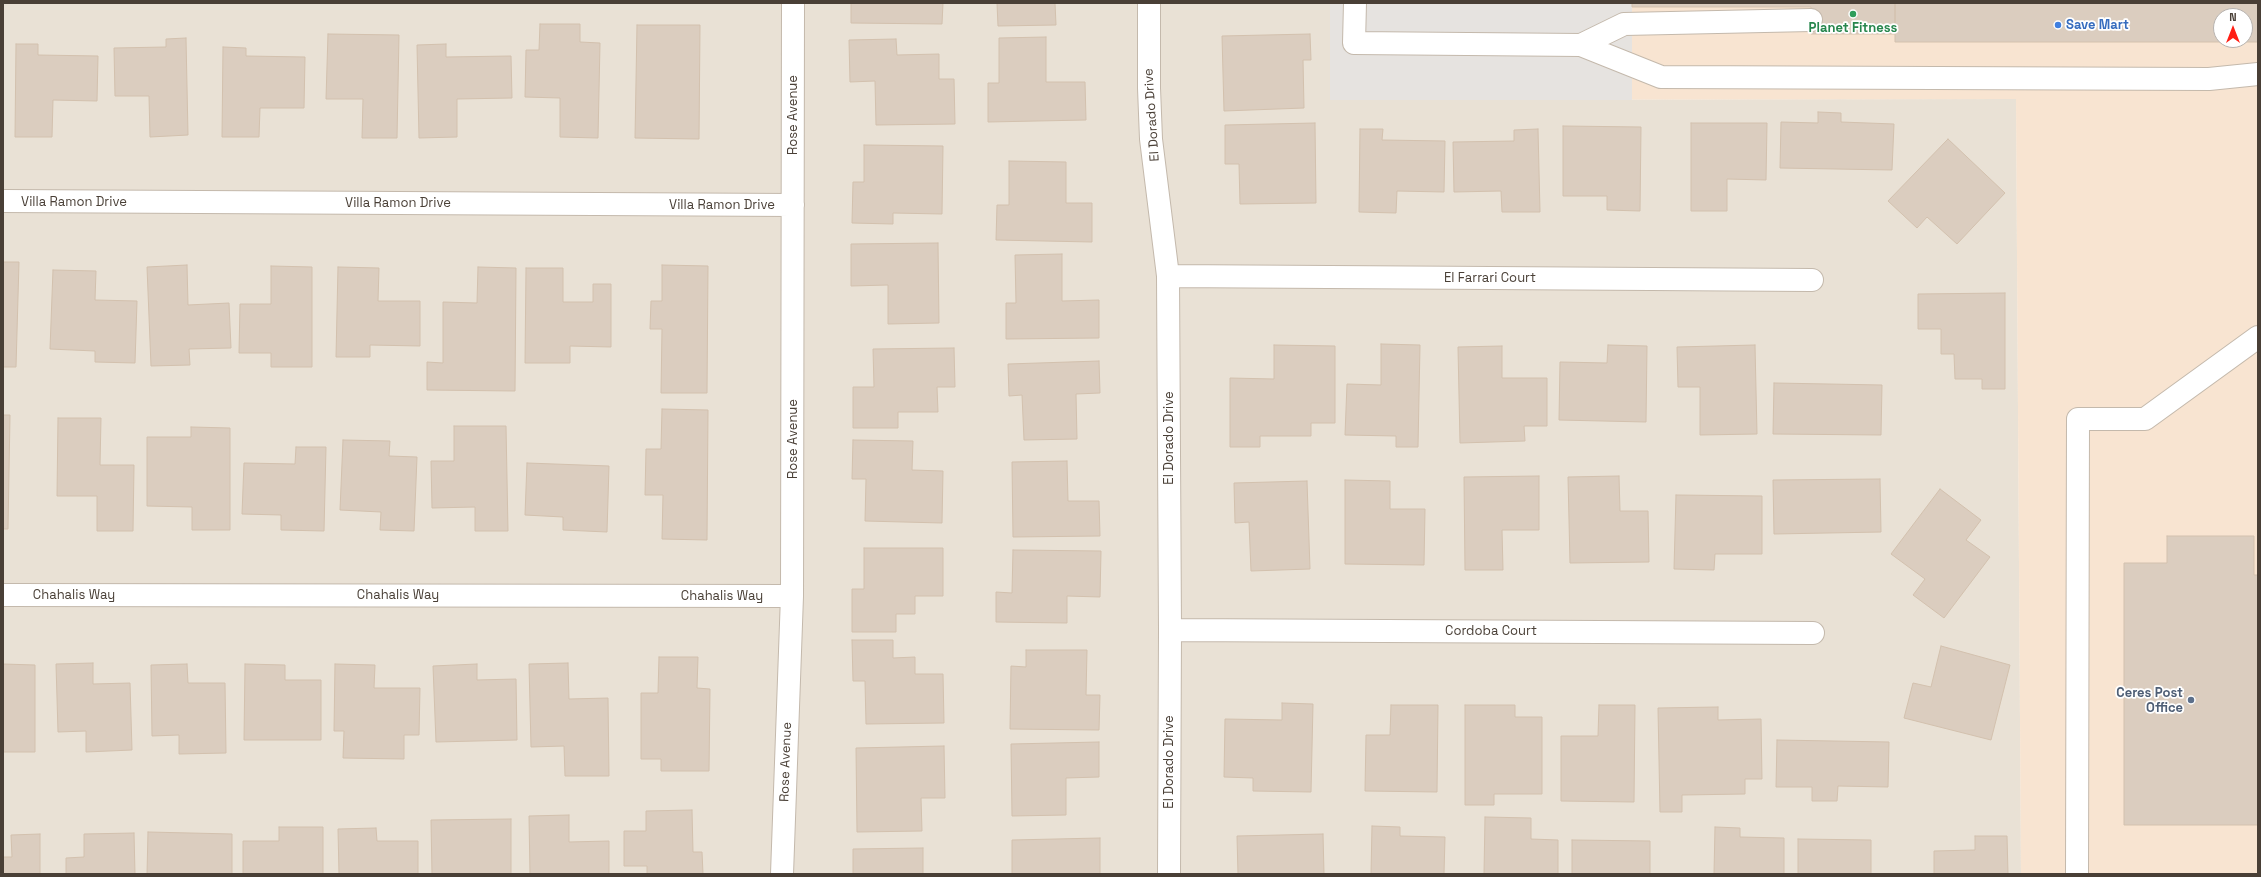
<!DOCTYPE html>
<html>
<head>
<meta charset="utf-8">
<style>
  body { margin:0 }
  #map { position:relative; width:2261px; height:877px; overflow:hidden; background:#f5f0e8; font-family:"Space Grotesk",sans-serif }
  canvas { display:block }
  .frame { position:absolute; inset:0; border:4px solid #493f36; pointer-events:none }
  .north { position:absolute; left:2213px; top:8px; width:40px; height:40px; box-sizing:border-box; background:#fff; border:1px solid #b6b2af; border-radius:50%; rotate:0deg; font-size:11px; font-weight:700; line-height:16px; text-align:center; color:#493f36 }
  .north::after { content:''; display:block; margin:auto; width:14px; height:18px; background:#ff1f15; clip-path:polygon(50% 0,100% 100%,50% 72%,0 100%) }
</style>
</head>
<body>
<div id="map">
<canvas width="2261" height="877"></canvas>
<div class="frame"></div>
<div class="north">N</div>
</div>
<script>
const g = document.querySelector('canvas').getContext('2d');
g.lineJoin = 'round';
function fill(path, color) {
  g.fillStyle = color;
  g.fill(path, 'evenodd');
}
function toPath(rows) {
  const path = new Path2D();
  for (const r of rows) {
    path.moveTo(r[0], r[1]);
    for (let i = 2; i < r.length; i += 2) path.lineTo(r[i], r[i + 1]);
  }
  return path;
}
function trace(path, color, width, dash) {
  g.strokeStyle = color;
  g.lineWidth = width;
  g.lineCap = dash ? 'butt' : 'round';
  g.setLineDash(dash || []);
  g.stroke(path);
}
function label(font, color, halo, rows, align = 'center') {
  g.font = font + ' "Space Grotesk",sans-serif';
  g.lineWidth = 3.5;
  g.setLineDash([]);
  g.textBaseline = 'middle';
  g.strokeStyle = halo;
  g.fillStyle = color;
  for (const [text, x, y, turn = 0] of rows) {
    g.save();
    g.translate(x, y);
    g.rotate((+turn || 0) * Math.PI / 180);
    g.textAlign = isNaN(turn) ? turn : align;
    if (halo) g.strokeText(text, 0, 0);
    g.fillText(text, 0, 0);
    g.restore();
  }
}
fill(toPath([
  [3,3,1330,3,1330,100,2016,99,2021,874,3,874]
]), '#e9e1d5');
fill(toPath([
  [1330,3,2258,3,2258,874,2021,874,2016,99,1330,100],
  [2221,16,2245,16,2245,40,2221,40]
]), '#f8e4d1');
fill(toPath([
  [1330,3,1632,3,1632,100,1330,100]
]), '#e6e3e0');
const building = toPath([
  [851,3,943,3,942,24,851,23,851,3],
  [997,3,1055,3,1056,25,998,26,997,3],
  [1632,3,1895,3,1895,34,1811,34,1811,7,1632,7,1632,3],
  [1895,3,2258,3,2258,42,1895,42,1895,3],
  [2221,16,2245,16,2245,40,2221,40,2221,16],
  [540,24,580,24,580,42,600,43,598,138,560,137,560,98,525,97,526,50,539,50,540,24],
  [637,25,700,25,699,139,635,138,637,25],
  [328,34,399,35,397,138,362,138,363,99,326,99,328,34],
  [1310,34,1311,60,1303,60,1304,108,1224,111,1222,36,1310,34],
  [1046,37,1046,82,1085,82,1086,120,988,122,988,83,999,83,999,38,1046,37],
  [186,38,188,135,150,137,149,96,115,96,114,48,166,47,166,39,186,38],
  [896,39,897,55,939,54,939,79,954,79,955,124,876,125,875,81,850,82,849,40,896,39],
  [16,44,38,44,38,55,98,56,97,101,53,100,52,137,15,137,16,44],
  [446,44,446,57,511,56,512,98,457,99,457,137,419,138,417,45,446,44],
  [223,47,246,48,246,56,305,57,304,108,260,108,259,137,222,137,223,47],
  [1818,112,1841,113,1841,122,1894,124,1892,170,1780,168,1781,122,1818,123,1818,112],
  [1315,123,1316,203,1240,204,1239,164,1225,164,1225,125,1315,123],
  [1691,123,1767,123,1766,180,1727,179,1727,211,1691,211,1691,123],
  [1563,126,1641,127,1640,211,1607,210,1607,196,1563,196,1563,126],
  [1360,129,1383,129,1382,140,1445,141,1444,192,1397,191,1396,213,1359,212,1360,129],
  [1538,129,1540,212,1502,212,1501,191,1454,192,1453,142,1514,141,1514,130,1538,129],
  [1948,139,2005,193,1957,244,1927,217,1917,228,1888,201,1948,139],
  [864,145,943,146,942,214,893,213,893,224,852,223,853,182,864,182,864,145],
  [1009,161,1066,162,1066,203,1092,203,1092,242,996,240,997,205,1009,205,1009,161],
  [938,243,939,323,888,324,888,285,851,286,851,244,938,243],
  [1062,254,1062,301,1099,300,1099,338,1006,339,1006,303,1016,303,1015,255,1062,254],
  [3,262,19,262,16,367,3,367,3,262],
  [187,265,188,305,229,303,231,348,189,349,190,365,151,366,147,267,187,265],
  [662,265,708,266,707,393,661,393,662,329,650,329,651,301,662,301,662,265],
  [271,266,312,267,312,367,271,367,271,353,239,353,240,304,271,304,271,266],
  [338,267,379,268,378,301,420,301,420,346,370,345,370,357,336,357,338,267],
  [478,267,516,268,515,391,427,390,427,362,443,363,443,302,477,303,478,267],
  [526,268,563,268,563,302,593,302,593,284,611,284,611,347,570,346,570,363,525,363,526,268],
  [53,270,96,271,95,300,137,301,135,363,95,362,95,351,50,349,53,270],
  [2005,293,2005,389,1982,389,1982,379,1955,379,1954,354,1941,354,1941,329,1918,329,1918,294,2005,293],
  [1381,344,1420,345,1418,447,1396,447,1396,436,1345,435,1347,384,1381,385,1381,344],
  [1274,345,1335,346,1335,423,1311,423,1311,436,1260,436,1260,447,1230,447,1230,378,1274,379,1274,345],
  [1608,345,1647,346,1646,422,1559,420,1560,362,1607,363,1608,345],
  [1755,345,1757,434,1700,435,1700,387,1678,387,1677,347,1755,345],
  [1502,346,1502,378,1547,378,1547,426,1524,426,1525,441,1460,443,1458,347,1502,346],
  [954,348,955,387,937,387,938,412,898,412,898,428,853,428,853,387,874,387,873,349,954,348],
  [1099,361,1100,393,1076,394,1077,439,1024,440,1022,395,1009,396,1008,364,1099,361],
  [1774,383,1882,385,1881,435,1773,434,1774,383],
  [662,409,708,410,707,540,662,539,663,495,645,495,646,449,661,449,662,409],
  [3,415,10,415,8,529,3,529,3,415],
  [58,418,101,418,100,465,134,465,133,531,97,531,97,496,57,496,58,418],
  [454,426,506,426,508,531,475,531,475,507,432,508,431,461,454,461,454,426],
  [191,427,230,428,230,530,192,530,192,507,147,506,147,437,191,437,191,427],
  [343,440,390,441,389,456,417,457,414,531,380,530,381,512,340,510,343,440],
  [853,440,913,441,912,470,943,471,942,523,865,521,866,479,852,479,853,440],
  [296,447,326,447,324,531,281,530,281,515,242,514,244,463,295,464,296,447],
  [1067,461,1068,501,1099,501,1100,536,1013,537,1012,462,1067,461],
  [527,463,609,466,607,532,563,530,563,517,525,515,527,463],
  [1539,476,1539,530,1502,530,1503,570,1465,570,1464,477,1539,476],
  [1619,476,1620,511,1648,511,1649,562,1570,563,1568,477,1619,476],
  [1880,479,1881,532,1774,534,1773,480,1880,479],
  [1345,480,1390,481,1390,509,1425,509,1424,565,1345,564,1345,480],
  [1307,481,1310,569,1251,571,1249,522,1235,523,1234,483,1307,481],
  [1940,489,1981,520,1966,540,1990,557,1944,618,1913,595,1925,579,1891,554,1940,489],
  [1676,495,1762,496,1762,554,1715,554,1714,570,1674,569,1676,495],
  [2167,536,2254,536,2254,575,2258,575,2258,825,2124,825,2124,563,2167,563,2167,536],
  [864,548,943,548,943,596,915,596,915,614,896,614,896,632,852,632,852,589,864,589,864,548],
  [1013,550,1101,551,1100,597,1067,596,1067,623,996,622,996,592,1012,593,1013,550],
  [852,640,893,640,893,658,915,657,915,674,943,674,944,723,866,724,865,681,853,681,852,640],
  [1941,646,2010,665,1991,740,1904,718,1913,683,1931,687,1941,646],
  [1026,650,1087,650,1086,695,1100,695,1099,730,1010,729,1011,666,1026,667,1026,650],
  [659,657,698,657,697,688,710,689,709,771,661,771,661,759,641,759,641,693,658,693,659,657],
  [93,663,93,684,130,683,132,750,86,752,86,731,58,732,56,664,93,663],
  [568,663,569,699,608,698,609,776,565,776,564,746,531,747,529,664,568,663],
  [3,664,35,665,35,752,3,752,3,664],
  [187,664,188,683,225,683,226,753,179,754,179,735,152,736,151,665,187,664],
  [245,664,285,665,285,680,321,680,321,740,244,740,245,664],
  [335,664,375,665,374,688,420,688,419,735,404,735,404,759,343,758,344,731,334,731,335,664],
  [477,664,477,680,516,679,517,740,436,742,433,666,477,664],
  [1282,703,1313,704,1311,792,1253,791,1253,778,1224,777,1225,719,1282,720,1282,703],
  [1391,705,1438,705,1437,792,1365,791,1366,735,1390,735,1391,705],
  [1465,705,1515,705,1515,717,1542,717,1542,794,1494,794,1494,805,1465,805,1465,705],
  [1599,705,1635,705,1634,802,1561,801,1561,736,1598,736,1599,705],
  [1718,707,1718,720,1761,719,1762,779,1745,779,1745,794,1682,795,1682,812,1660,812,1658,708,1718,707],
  [1777,740,1889,742,1888,787,1838,786,1837,801,1812,801,1812,787,1776,787,1777,740],
  [1099,742,1099,777,1066,778,1066,815,1012,816,1011,744,1099,742],
  [944,746,945,798,921,798,922,831,857,832,856,748,944,746],
  [692,810,693,852,702,852,703,874,647,874,647,866,624,866,624,831,646,831,646,811,692,810],
  [569,815,569,842,609,841,609,874,530,874,529,816,569,815],
  [1485,817,1531,818,1531,839,1558,840,1558,874,1484,874,1485,817],
  [511,819,511,874,432,874,431,820,511,819],
  [1372,826,1400,827,1400,836,1445,837,1444,874,1371,874,1372,826],
  [279,827,323,827,323,874,243,874,243,841,279,841,279,827],
  [1715,827,1740,828,1740,837,1784,838,1784,874,1714,874,1715,827],
  [376,828,377,841,418,841,418,874,339,874,338,829,376,828],
  [148,832,232,834,232,874,147,874,148,832],
  [134,833,135,874,66,874,66,858,84,857,84,834,134,833],
  [40,834,40,874,3,874,3,857,12,857,11,835,40,834],
  [1323,834,1324,874,1238,874,1237,836,1323,834],
  [1975,836,2007,836,2008,874,1934,874,1934,851,1975,850,1975,836],
  [1100,838,1100,874,1012,874,1012,840,1100,838],
  [1798,839,1871,840,1871,874,1798,874,1798,839],
  [1572,840,1650,841,1650,874,1572,874,1572,840],
  [923,848,923,874,853,874,853,849,923,848]
]);
fill(building, '#dbcdbf');
trace(building, '#d3c1ae', 1);
const minor = toPath([
  [1149,3,1149,88,1151,139,1168,276,1170,630,1169,874],
  [1355,3,1354,43,1581,45,1661,77,2209,79,2258,74],
  [1581,45,1624,24,1811,20],
  [3,201,793,205],
  [1168,276,1812,280],
  [3,595,792,596],
  [1170,630,1813,633],
  [782,874,792,596,793,3],
  [2077,874,2078,419,2145,419,2258,337]
]);
trace(minor, '#c4b9ac', 24);
trace(minor, '#fff', 22);
for (const [x, y, r, color] of [
  [1853,14,4,"#2e9e5b"],
  [2058,25,4,"#3f7fe0"],
  [2191,700,4,"#5c6f8a"]
]) {
  const dot = new Path2D();
  dot.arc(x, y, r, 0, 2 * Math.PI);
  g.fillStyle = color;
  g.fill(dot);
  trace(dot, '#fff', 1.5);
}
label('bold 13px', '#366cbe', '#fff', [
  ["Save Mart",2066,25]
], 'left');
label('bold 13px', '#27864d', '#fff', [
  ["Planet Fitness",1853,28]
]);
label('13px', '#493f36', '#fff', [
  ["Rose Avenue",793,115,-90],
  ["El Dorado Drive",1152,115,-94],
  ["Villa Ramon Drive",74,202],
  ["Villa Ramon Drive",398,203],
  ["Villa Ramon Drive",722,205],
  ["El Farrari Court",1490,278],
  ["El Dorado Drive",1169,438,-90],
  ["Rose Avenue",793,439,-90],
  ["Chahalis Way",74,595],
  ["Chahalis Way",398,595],
  ["Chahalis Way",722,596],
  ["Cordoba Court",1491,631],
  ["Rose Avenue",786,762,-88],
  ["El Dorado Drive",1169,762,-90]
]);
label('bold 13px', '#4e5e75', '#fff', [
  ["Ceres Post",2183,693],
  ["Office",2183,708]
], 'right');
</script>
</body>
</html>
